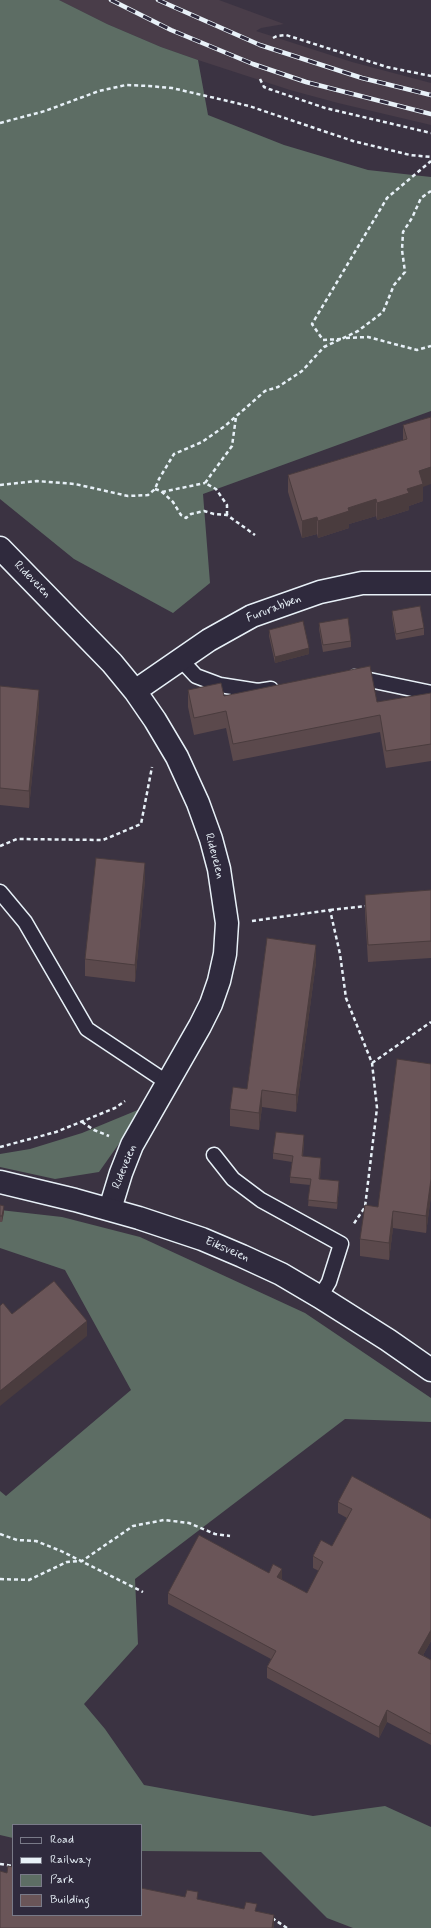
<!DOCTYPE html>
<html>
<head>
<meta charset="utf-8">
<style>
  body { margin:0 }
  #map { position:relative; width:431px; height:1928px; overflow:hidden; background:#3b3342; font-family:Mynerve,sans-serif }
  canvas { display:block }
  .legend { position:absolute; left:12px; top:1824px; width:130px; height:92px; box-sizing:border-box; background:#2f2a3d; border:1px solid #797a88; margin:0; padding:5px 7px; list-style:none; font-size:12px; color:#e8f1f8 }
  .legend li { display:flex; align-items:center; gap:8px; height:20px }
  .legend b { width:20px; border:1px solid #797a88 }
</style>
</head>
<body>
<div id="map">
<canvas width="431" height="1928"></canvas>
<ul class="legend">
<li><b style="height:5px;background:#2f2a3d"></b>Road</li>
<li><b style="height:5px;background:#e8f1f8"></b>Railway</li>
<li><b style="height:11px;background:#5d6d64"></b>Park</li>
<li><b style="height:11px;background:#6a5558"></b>Building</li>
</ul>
</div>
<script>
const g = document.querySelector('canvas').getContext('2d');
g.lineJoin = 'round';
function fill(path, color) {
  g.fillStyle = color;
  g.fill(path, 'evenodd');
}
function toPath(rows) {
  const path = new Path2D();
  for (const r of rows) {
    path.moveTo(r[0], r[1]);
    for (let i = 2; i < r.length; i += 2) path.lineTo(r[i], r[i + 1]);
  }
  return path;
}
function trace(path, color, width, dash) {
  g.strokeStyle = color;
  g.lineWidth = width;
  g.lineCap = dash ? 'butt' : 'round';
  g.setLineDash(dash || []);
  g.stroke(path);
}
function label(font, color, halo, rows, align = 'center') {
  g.font = font + ' Mynerve,sans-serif';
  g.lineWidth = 3.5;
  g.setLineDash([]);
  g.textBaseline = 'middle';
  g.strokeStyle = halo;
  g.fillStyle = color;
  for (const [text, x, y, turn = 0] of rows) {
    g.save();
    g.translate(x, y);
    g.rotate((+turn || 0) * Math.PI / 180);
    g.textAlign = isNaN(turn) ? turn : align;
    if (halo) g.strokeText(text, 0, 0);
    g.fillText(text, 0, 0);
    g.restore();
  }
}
fill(toPath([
  [59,0,219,0,284,24,261,28,256,31,352,62,431,83,431,125,338,103,290,90,198,60,161,47,107,24]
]), '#493d49');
fill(toPath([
  [0,0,59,0,107,24,161,47,198,60,208,115,284,145,368,170,431,177,431,411,203,494,210,583,173,613,74,559,0,499],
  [145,1107,99,1172,55,1179,0,1167,0,1154,30,1149,82,1133],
  [0,1210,62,1217,140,1237,305,1313,431,1398,431,1422,345,1419,135,1579,138,1644,84,1704,105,1729,144,1785,313,1816,385,1806,431,1827,431,1928,353,1928,327,1918,261,1852,141,1851,141,1825,13,1825,13,1838,0,1835,0,1491,6,1496,131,1390,65,1270,0,1248]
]), '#5d6d64');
const service = toPath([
  [181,660,196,676,220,685,258,691,271,689],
  [355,677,431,693],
  [0,892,25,922,87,1029,168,1083],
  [214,1155,233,1179,261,1200,341,1244,329,1282,320,1297]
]);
const minor = toPath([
  [0,548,112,663,135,691,155,720,177,757,198,803,211,839,219,869,227,923,225,954,219,981,211,1004,200,1026,132,1145,121,1173,110,1209],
  [135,691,209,640,252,616,320,592,362,583,431,583]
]);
const tertiary = toPath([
  [0,1182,75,1200,139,1218,202,1239,242,1256,281,1274,320,1297,388,1340,431,1370]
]);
trace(service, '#e8f1f8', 17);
trace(minor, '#e8f1f8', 25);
trace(tertiary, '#e8f1f8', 25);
trace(toPath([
  [273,38,277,36,286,35,387,67,431,76],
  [260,79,264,87,269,89,325,108,431,133],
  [0,123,45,111,99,91,126,85,149,86,172,88,249,106,353,141,410,155,431,157],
  [346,338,368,337,417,350,431,346],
  [341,339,323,340,312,324,387,198,431,161],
  [0,485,37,481,75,484,128,496,148,495,155,489,159,479,174,454,202,442,225,426,265,391,278,387,302,371,324,347,358,331,383,312,394,285,405,272,402,250,403,232,412,218,421,198,431,191],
  [155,489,161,491,173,502,181,515,186,518,191,514,204,511,214,514,227,515,255,535],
  [162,492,205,483],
  [227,515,227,505,216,489,205,483,232,446,236,417],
  [0,846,17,839,103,840,141,824,152,767],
  [330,910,367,906],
  [252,921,330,910,340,954,346,998,372,1063,377,1108,365,1207,353,1225],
  [372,1063,431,1022],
  [82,1122,94,1130,109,1136],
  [0,1147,56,1132,115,1108,125,1101],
  [0,1534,17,1540,36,1541,61,1551,143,1592],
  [0,1579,29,1580,67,1562,82,1561,133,1526,164,1520,189,1523,215,1534,230,1536],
  [0,1864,13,1866],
  [272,1918,287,1928]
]), '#e8f1f8', 2.5, [4, 3]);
trace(service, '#2f2a3d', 14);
trace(minor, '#2f2a3d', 22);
trace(tertiary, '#2f2a3d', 22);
const rail = toPath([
  [111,0,171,30,253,64,306,82,431,114],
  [158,0,260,45,362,78,431,95]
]);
trace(rail, '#e8f1f8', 4.5);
trace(rail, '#2f2a3d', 3, [9]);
fill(toPath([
  [403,425,423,487,423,501,409,506,409,510,377,520,376,516,349,524,349,528,318,538,317,534,302,538,288,492,288,475,403,440],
  [392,611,424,628,424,635,396,640,392,617],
  [319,623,351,641,351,647,323,652,319,629],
  [269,630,309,654,275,663,269,636],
  [0,686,39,707,29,808,0,805],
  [188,690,224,696,377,702,431,693,431,761,386,768,380,732,233,761,226,728,194,735,188,707],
  [145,880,135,982,85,976,85,959],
  [431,890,431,958,368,962,365,912,365,895],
  [316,962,296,1112,262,1107,259,1130,230,1126,230,1109,247,1089],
  [431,1064,431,1196,426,1233,393,1228,389,1260,360,1256,360,1239,378,1207],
  [304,1141,303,1156,321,1164,320,1179,339,1187,337,1209,308,1206,310,1185,290,1183,290,1177,292,1162,273,1159,273,1153],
  [0,1205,4,1212,2,1222,0,1222],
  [338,1502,431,1519,431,1641,423,1655,431,1660,431,1745,387,1722,379,1738,267,1678,267,1667,271,1659,168,1604,168,1593,282,1580,307,1593,319,1571,313,1568,313,1556,332,1546,347,1518,338,1513]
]), '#5b494c');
fill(toPath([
  [431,467,431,484,423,487,423,501,409,506,409,510,377,520,377,503,407,489,419,471],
  [376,499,376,516,349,524,349,528,318,538,318,521,348,508],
  [317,517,317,534,302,538,302,521],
  [309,648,309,654,275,663,275,657],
  [39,690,39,707,29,808,29,791],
  [145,863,145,880,135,982,135,965],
  [316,945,316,962,296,1112,296,1095],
  [262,1090,262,1107,259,1130,259,1113],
  [304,1135,304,1141,302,1162,302,1156],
  [321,1158,321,1164,319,1185,319,1179],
  [431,1179,431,1196,426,1233,426,1216],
  [339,1181,339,1187,337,1209,337,1203],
  [4,1206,4,1212,2,1222,2,1216],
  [393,1211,393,1228,389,1260,389,1243],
  [87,1321,87,1336,0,1406,0,1391],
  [282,1569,282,1580,277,1577],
  [431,1630,431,1641,418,1664,418,1653],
  [387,1710,387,1722,379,1738,379,1727],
  [274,1915,274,1928,272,1928]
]), '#4a3c3e');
const building = toPath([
  [431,417,431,467,419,471,423,484,407,489,409,493,377,503,376,499,348,508,349,511,318,521,317,517,302,521,288,475,407,439,403,425,431,417],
  [420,606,424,628,396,634,392,611,420,606],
  [348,618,351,641,323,645,319,623,348,618],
  [303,621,309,648,275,657,269,630,303,621],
  [370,666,377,702,431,693,431,744,386,751,380,715,233,744,226,711,194,718,188,690,221,683,224,696,370,666],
  [0,686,39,690,29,791,0,788,0,686],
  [96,858,145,863,135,965,85,959,96,858],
  [431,890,431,941,368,945,365,895,431,890],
  [267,938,316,945,296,1095,262,1090,259,1113,230,1109,233,1087,247,1089,267,938],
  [397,1059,431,1064,431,1179,426,1216,393,1211,389,1243,360,1239,365,1205,378,1207,397,1059],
  [276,1132,304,1135,302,1156,321,1158,319,1179,339,1181,337,1203,308,1200,311,1179,290,1177,293,1156,273,1153,276,1132],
  [0,1205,4,1206,2,1216,0,1216,0,1205],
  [54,1281,87,1321,0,1391,0,1306,3,1303,12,1314,54,1281],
  [352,1476,431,1519,431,1630,418,1653,431,1660,431,1734,387,1710,379,1727,267,1667,276,1651,168,1593,199,1535,269,1573,273,1564,282,1569,277,1577,307,1593,323,1562,313,1556,321,1540,332,1546,352,1509,338,1502,352,1476],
  [8,1866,13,1867,13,1915,141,1915,141,1888,185,1897,187,1890,198,1892,197,1899,244,1909,246,1902,257,1904,255,1911,274,1915,272,1928,0,1928,0,1871,7,1873,8,1866]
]);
fill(building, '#6a5558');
trace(building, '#4a3c3e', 1);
label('12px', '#e8f1f8', '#2f2a3d', [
  ["Rideveien",32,580,45],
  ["Fururabben",274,609,-21],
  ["Rideveien",214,856,75],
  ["Rideveien",125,1167,-68],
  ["Eiksveien",227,1250,23]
]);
</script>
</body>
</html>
